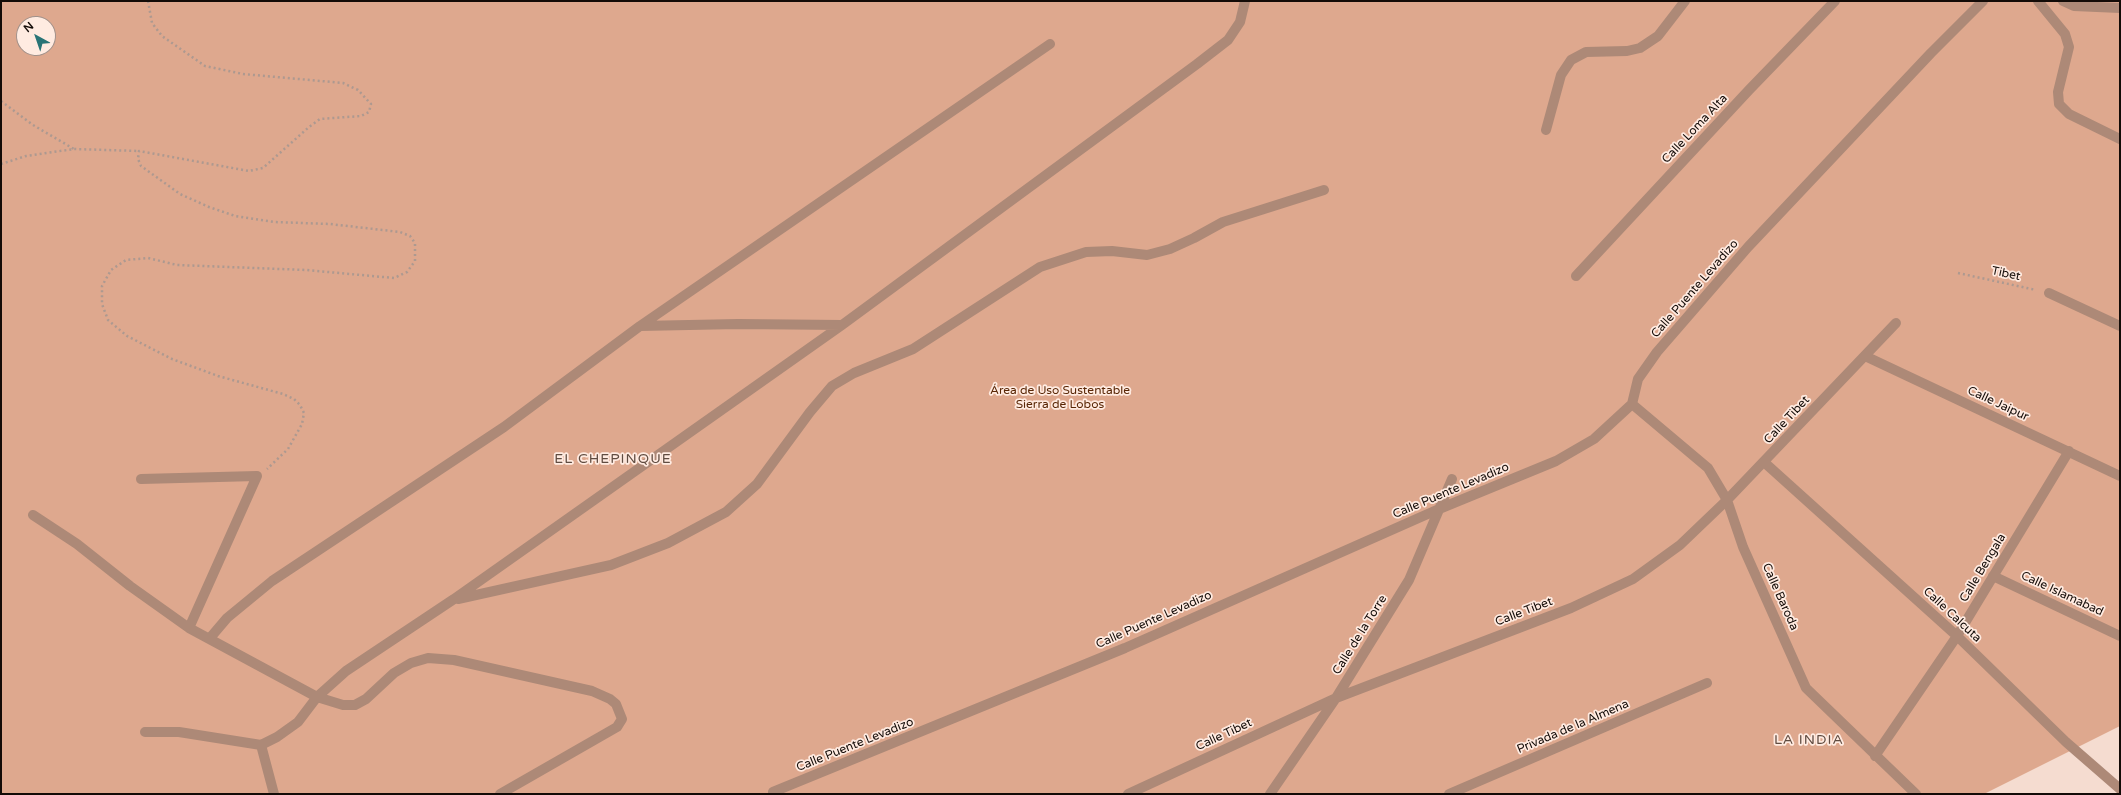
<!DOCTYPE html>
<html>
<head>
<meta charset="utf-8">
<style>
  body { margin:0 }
  #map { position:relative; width:2121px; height:795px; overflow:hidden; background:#f5dcd0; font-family:"Varela Round",sans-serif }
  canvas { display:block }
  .frame { position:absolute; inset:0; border:2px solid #130b07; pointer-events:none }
  .north { position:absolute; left:16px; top:16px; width:40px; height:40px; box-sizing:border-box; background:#ffebe1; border:1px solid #a1918a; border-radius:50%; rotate:320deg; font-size:11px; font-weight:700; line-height:16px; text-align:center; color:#130b07 }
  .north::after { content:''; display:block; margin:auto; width:14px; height:18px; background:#297476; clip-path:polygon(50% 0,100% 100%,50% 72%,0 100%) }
</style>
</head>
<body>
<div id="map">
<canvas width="2121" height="795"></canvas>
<div class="frame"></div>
<div class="north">N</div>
</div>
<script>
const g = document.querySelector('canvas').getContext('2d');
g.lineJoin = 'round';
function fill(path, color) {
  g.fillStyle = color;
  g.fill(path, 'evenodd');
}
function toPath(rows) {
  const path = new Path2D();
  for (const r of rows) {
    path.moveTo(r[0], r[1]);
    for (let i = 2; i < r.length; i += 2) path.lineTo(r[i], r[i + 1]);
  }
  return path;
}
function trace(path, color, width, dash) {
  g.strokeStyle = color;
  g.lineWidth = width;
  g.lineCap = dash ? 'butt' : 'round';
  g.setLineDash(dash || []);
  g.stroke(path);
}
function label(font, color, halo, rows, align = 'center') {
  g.font = font + ' "Varela Round",sans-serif';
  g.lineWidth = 3.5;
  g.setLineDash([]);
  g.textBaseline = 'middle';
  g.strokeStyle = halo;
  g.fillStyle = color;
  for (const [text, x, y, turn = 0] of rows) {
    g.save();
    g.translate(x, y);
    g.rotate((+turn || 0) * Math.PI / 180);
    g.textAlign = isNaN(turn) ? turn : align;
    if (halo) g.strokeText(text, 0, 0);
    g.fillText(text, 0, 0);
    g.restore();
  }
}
fill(toPath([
  [1,1,2120,1,2120,726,1984,794,1,794],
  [24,24,48,24,48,48,24,48]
]), '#dea88e');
trace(toPath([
  [148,1,152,23,162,36,205,66,243,74,343,83,358,90,371,104,369,112,361,116,320,119,309,127,263,168,249,171,139,151,138,159,141,166,180,194,209,207,235,216,274,222,330,224,400,232,410,236,415,243,415,261,407,272,394,278,306,270,177,265,148,258,126,260,111,270,102,286,102,304,108,320,127,336,172,359,218,376,283,394,294,399,300,405,304,413,302,424,288,449,267,469],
  [1,101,33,125,74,149],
  [1,164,26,156,74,149,139,151],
  [1958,273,2036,290]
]), '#ad9990', 2.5, [2, 3]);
trace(toPath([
  [2038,1,2065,34,2069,47,2058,92,2059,104,2069,114,2120,139],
  [2063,1,2074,6,2120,8],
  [1546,130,1561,75,1571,60,1586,52,1627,51,1640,48,1658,36,1685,1],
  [1576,276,1749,90,1835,1],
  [2049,293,2120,326],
  [640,326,738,324,842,325],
  [1865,356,2120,476],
  [1632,404,1708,468,1727,500,1743,547,1806,688,1916,794],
  [1765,463,1957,636,2066,742,2120,789],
  [141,479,257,476,189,628],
  [33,515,77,544,130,586,189,628,317,697,343,705,355,705,366,699,394,673,411,663,428,658,454,660,592,691,610,699,616,704,622,719,617,727,500,794],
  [1993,576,2120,636],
  [458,599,611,565,668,543,726,512,757,484,810,412,832,386,854,373,913,349,1040,267,1086,252,1112,251,1147,255,1170,249,1194,238,1223,222,1324,190],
  [210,638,227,618,272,581,504,427,640,326,1050,44],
  [145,732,179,732,261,745,277,737,298,722,317,697,346,671,454,599,842,325,1197,64,1228,40,1240,22,1245,1],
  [261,745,274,794],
  [1875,756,1957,636,2069,451],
  [773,792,1125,648,1439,509,1556,461,1594,439,1632,404,1638,379,1657,352,1748,247,1931,53,1983,1],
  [1128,794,1336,698,1571,608,1633,579,1680,545,1727,500,1896,323],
  [1270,794,1336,698,1409,580,1452,479],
  [1449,794,1707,683]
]), '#ad8977', 10);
label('12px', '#130b07', '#ffebe1', [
  ["Calle Loma Alta",1695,129,-47],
  ["Tibet",2006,274,12],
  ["Calle Puente Levadizo",1695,289,-49],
  ["Calle Jaipur",1998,404,25],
  ["Calle Tibet",1787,420,-47],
  ["Calle Puente Levadizo",1451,491,-23],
  ["Calle Bengala",1983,568,-59],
  ["Calle Islamabad",2062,594,25],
  ["Calle Baroda",1780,597,66],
  ["Calle Tibet",1524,612,-21],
  ["Calle Calcuta",1952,615,43],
  ["Calle Puente Levadizo",1154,620,-24],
  ["Calle de la Torre",1360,635,-58],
  ["Privada de la Almena",1573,727,-23],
  ["Calle Tibet",1224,735,-25],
  ["Calle Puente Levadizo",855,745,-22]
]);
label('12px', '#592605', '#ffebe1', [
  ["Área de Uso Sustentable",1060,391],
  ["Sierra de Lobos",1060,405]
]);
g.letterSpacing = '1px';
label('14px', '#604c41', '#ffebe1', [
  ["EL CHEPINQUE",613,459],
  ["LA INDIA",1809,740]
]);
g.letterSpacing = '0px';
</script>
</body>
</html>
